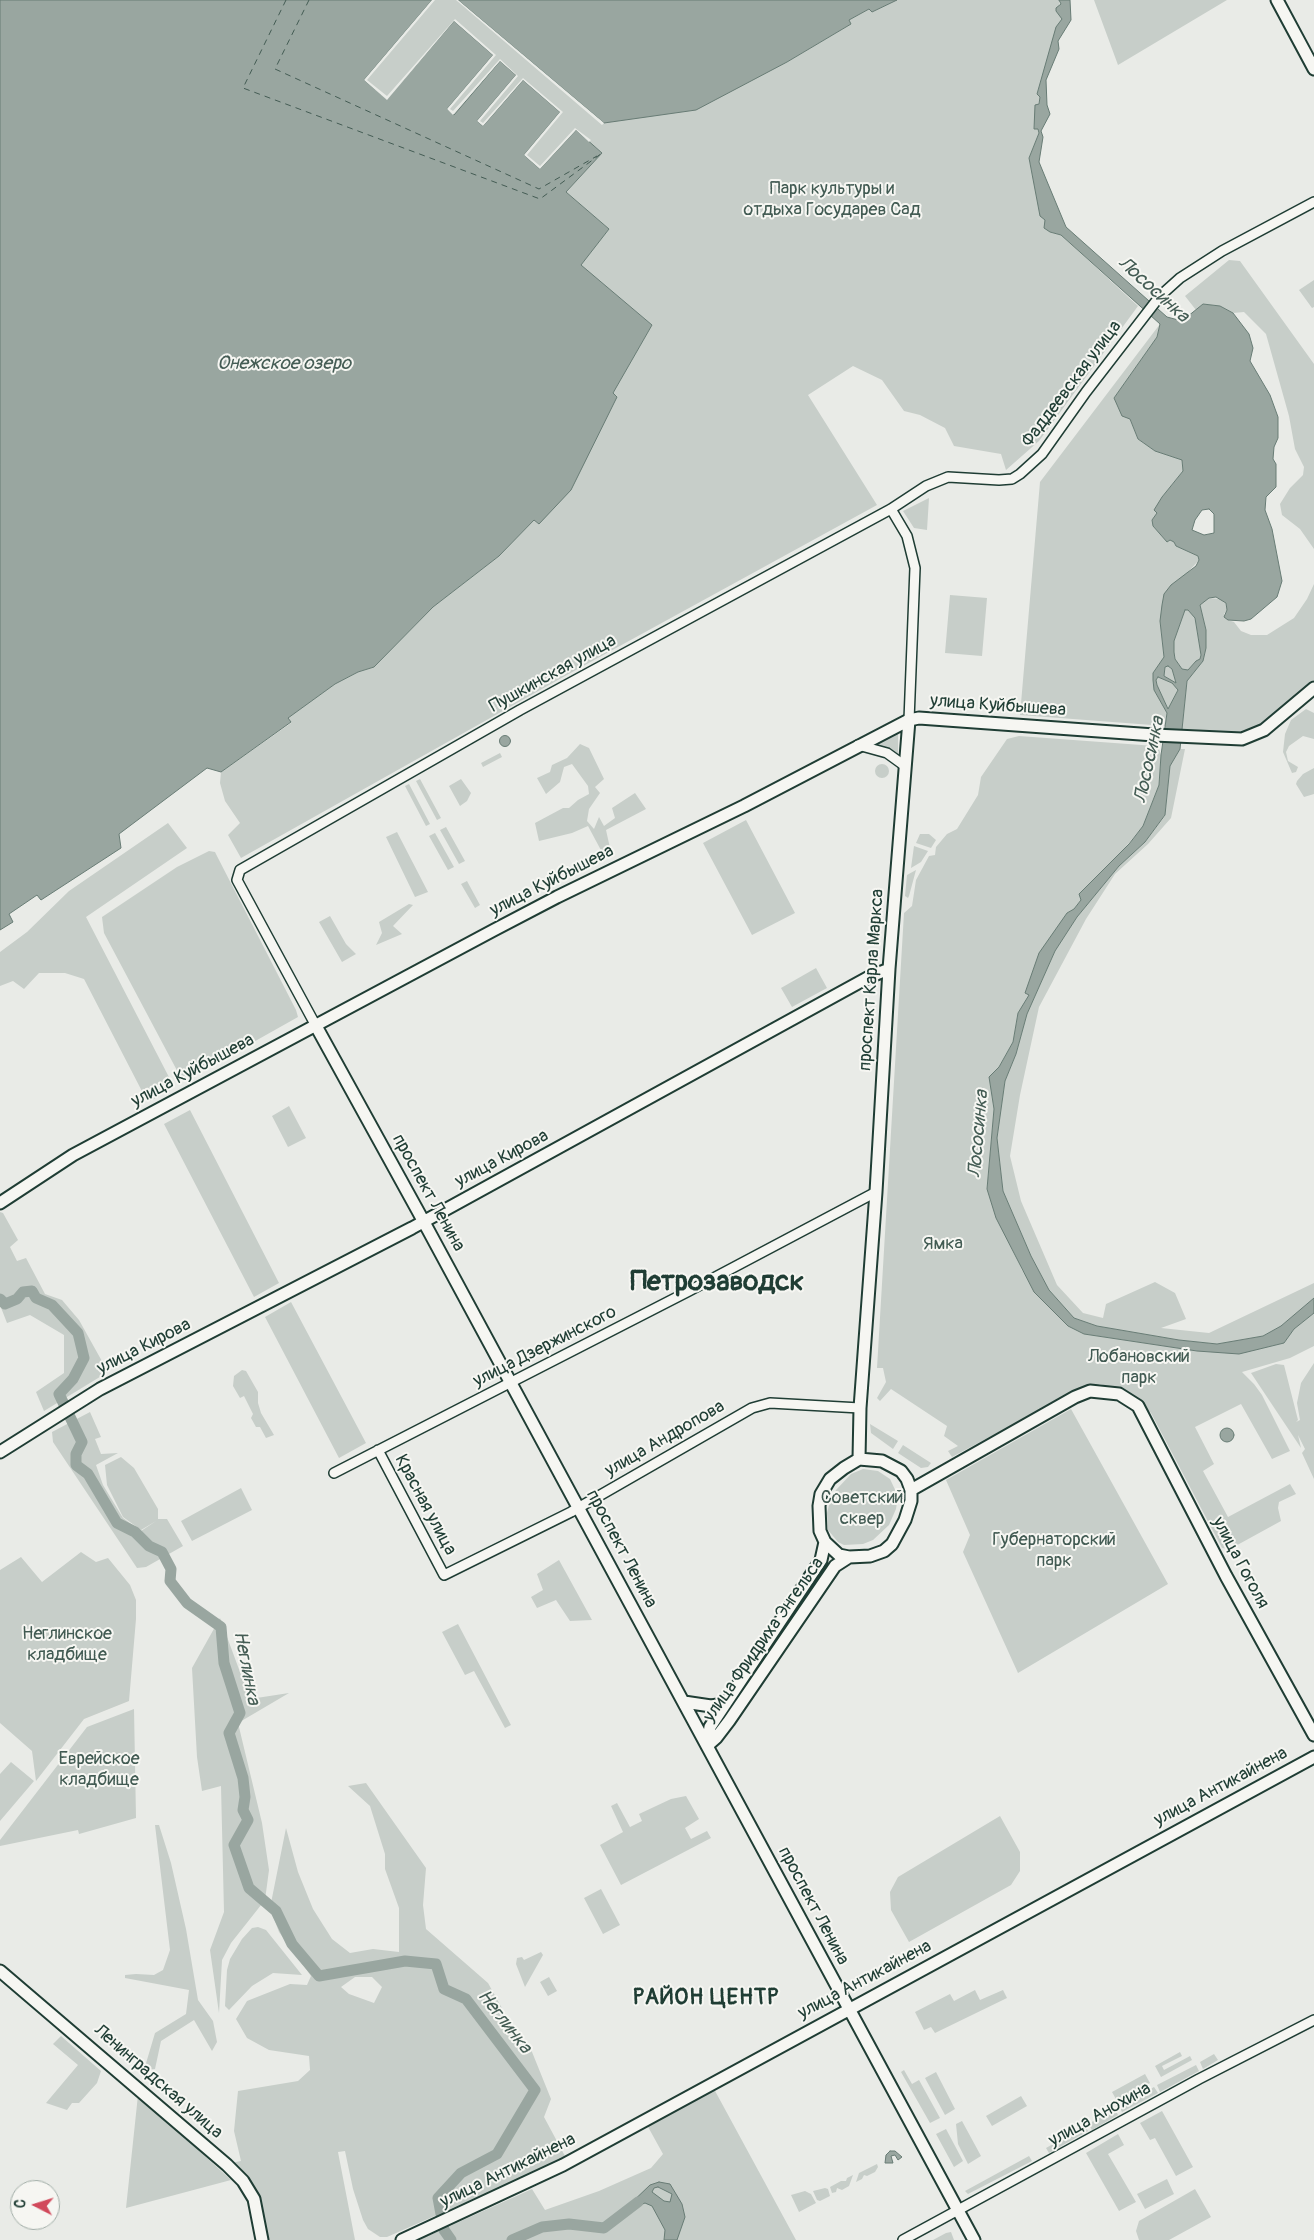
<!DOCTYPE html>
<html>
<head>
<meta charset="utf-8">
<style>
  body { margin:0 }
  #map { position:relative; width:1314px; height:2240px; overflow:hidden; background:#e9ebe7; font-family:Pangolin,sans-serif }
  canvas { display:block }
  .north { position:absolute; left:10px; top:2180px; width:50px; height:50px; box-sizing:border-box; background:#f6f6f2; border:1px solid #a0aca6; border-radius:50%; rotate:275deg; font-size:14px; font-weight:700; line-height:20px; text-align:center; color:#1f3d34 }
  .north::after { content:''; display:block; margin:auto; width:18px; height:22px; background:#d1495b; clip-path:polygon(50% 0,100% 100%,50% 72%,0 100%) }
</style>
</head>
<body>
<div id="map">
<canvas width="1314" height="2240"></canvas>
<div class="north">С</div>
</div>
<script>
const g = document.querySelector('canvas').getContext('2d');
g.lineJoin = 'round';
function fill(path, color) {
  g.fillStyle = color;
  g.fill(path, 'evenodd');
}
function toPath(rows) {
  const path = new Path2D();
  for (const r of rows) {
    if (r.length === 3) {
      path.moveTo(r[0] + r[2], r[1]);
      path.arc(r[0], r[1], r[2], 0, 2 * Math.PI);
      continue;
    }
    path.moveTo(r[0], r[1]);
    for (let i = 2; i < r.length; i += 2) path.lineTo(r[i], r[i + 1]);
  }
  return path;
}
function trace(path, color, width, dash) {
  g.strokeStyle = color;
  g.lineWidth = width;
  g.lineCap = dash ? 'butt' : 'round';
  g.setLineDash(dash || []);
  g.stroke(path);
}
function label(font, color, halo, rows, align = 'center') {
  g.font = font + ' Pangolin,sans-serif';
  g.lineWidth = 4;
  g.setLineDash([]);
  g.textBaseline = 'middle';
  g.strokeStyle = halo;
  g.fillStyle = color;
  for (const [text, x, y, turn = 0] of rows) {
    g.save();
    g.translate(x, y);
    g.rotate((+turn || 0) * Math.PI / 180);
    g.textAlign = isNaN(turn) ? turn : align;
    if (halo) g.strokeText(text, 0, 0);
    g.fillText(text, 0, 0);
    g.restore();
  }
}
fill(toPath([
  [432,0,458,0,604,123,787,62,851,24,849,20,869,9,872,12,897,0,1059,0,1062,19,1037,94,1040,97,1034,129,1038,129,1039,133,1029,158,1031,169,1050,232,1061,235,1138,306,1039,441,1006,470,1001,454,954,446,945,428,920,415,904,411,882,380,853,366,808,395,877,505,565,676,241,858,228,835,240,823,225,801,220,783,221,772,291,723,287,718,335,684,358,672,374,667,433,607,499,556,534,520,539,524,617,396,612,394,652,325,580,265,609,229,566,192,602,153,576,130,540,169,483,126,453,115,387,100,364,80],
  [1094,0,1227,0,1118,65],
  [1229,260,1240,261,1314,364,1314,549,1300,529,1282,515,1280,504,1290,488,1303,475,1304,467,1295,449,1289,416,1266,334,1244,312,1233,313,1220,306,1203,304,1196,310,1185,296],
  [1314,280,1314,307,1312,308,1299,290],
  [1160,324,1157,337,1114,398,1130,419,1138,439,1155,451,1182,460,1183,471,1162,497,1156,517,1152,520,1153,526,1167,542,1170,540,1174,542,1176,546,1198,556,1199,560,1189,571,1160,621,1164,657,1153,673,1154,690,1167,713,1165,726,1020,715,1040,482],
  [929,498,927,530,914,528,903,511],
  [1314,584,1314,680,1258,728,1248,733,1182,729,1187,681,1203,661,1206,648,1206,630,1200,605,1203,601,1209,598,1221,599,1226,603,1227,610,1224,614,1228,620,1234,622,1241,631,1251,635,1267,635,1294,618,1307,599],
  [950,595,987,598,982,656,945,653],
  [1185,610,1188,610,1195,618,1201,655,1200,659,1196,661,1188,670,1182,669,1175,659,1174,652,1174,641],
  [1168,666,1172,669,1176,684,1164,676,1165,667],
  [1158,677,1172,683,1178,690,1168,709,1157,685,1156,680],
  [1306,709,1314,713,1314,739,1303,736,1289,746,1286,752,1288,761,1298,767,1296,772,1292,773,1283,752,1285,734,1291,720],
  [898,733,898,757,882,747,869,744],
  [1019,736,1155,746,1159,749,1161,755,1159,785,1143,826,1074,909,1067,913,1026,993,1030,995,1018,1013,1013,1042,999,1067,990,1077,994,1109,987,1189,1022,1270,1068,1326,1084,1334,1197,1351,1272,1346,1284,1343,1294,1329,1314,1313,1314,1346,1290,1358,1242,1372,1254,1384,1262,1395,1290,1451,1272,1459,1241,1404,1195,1427,1214,1464,1203,1471,1228,1517,1290,1484,1296,1494,1279,1502,1278,1508,1281,1521,1230,1549,1222,1548,1151,1413,1127,1392,1100,1384,1068,1395,952,1457,948,1451,958,1446,944,1436,947,1426,891,1389,880,1401,877,1398,886,1382,883,1368,877,1368,904,913,912,906,916,880,929,856,935,855,936,847,947,834,957,829,978,795,981,777,1007,739],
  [580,744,589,748,604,779,595,787,600,793,589,809,587,821,594,829,599,817,604,826,615,818,612,808,635,793,646,809,606,830,610,848,603,854,588,826,572,833,539,841,535,823,563,808,569,808,578,800,589,794,588,786,572,764,564,767,560,782,546,794,537,778,550,772,552,765,567,758],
  [1180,749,1185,749,1171,818,1148,844,1115,874,1086,919,1039,1007,1020,1095,1010,1156,1021,1201,1057,1285,1083,1313,1103,1318,1106,1304,1155,1282,1175,1293,1186,1319,1161,1328,1209,1333,1314,1283,1314,1298,1281,1326,1263,1336,1217,1344,1179,1340,1097,1326,1074,1318,1049,1290,1031,1256,1003,1191,997,1138,1005,1081,1016,1054,1027,1014,1055,951,1077,917,1119,866,1145,842,1165,816,1170,766],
  [500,753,502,757,483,767,481,763],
  [882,771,7],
  [1314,768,1314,794,1304,797,1296,784,1297,781,1303,774],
  [420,779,441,818,437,820,416,781],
  [461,779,471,793,467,801,460,806,449,786],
  [409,784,430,824,426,826,405,786],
  [746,820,795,913,752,935,703,843],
  [168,823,187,848,86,917,171,1081,170,1090,150,1101,146,1099,84,979,65,973,39,973,24,989,13,981,0,986,0,952,27,932,69,891],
  [446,827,465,861,459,864,440,830],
  [397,832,428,892,415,897,386,837],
  [435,833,454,867,448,870,429,836],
  [920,834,929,834,936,840,931,848,916,843],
  [914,846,928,851,921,862,911,868],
  [209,851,215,852,218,858,296,1010,298,1017,193,1076,181,1078,104,933,102,917,177,867],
  [916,870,909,896,908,898,905,896,907,875],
  [467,881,480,905,475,908,461,884],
  [409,904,413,905,393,926,402,934,376,945,382,933,379,922],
  [330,916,346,944,356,954,342,962,319,922],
  [816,968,827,988,792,1007,781,988],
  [289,1106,306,1138,288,1147,272,1116],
  [190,1110,279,1283,254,1297,164,1124],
  [0,1212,3,1213,18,1240,10,1247,17,1261,26,1258,45,1294,62,1300,79,1320,108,1372,44,1411,36,1392,64,1373,64,1335,30,1315,7,1323,0,1305],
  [291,1302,366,1443,339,1458,265,1317],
  [1314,1363,1314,1479,1302,1453,1305,1449,1298,1435,1301,1448,1251,1373,1276,1364,1284,1365,1298,1420,1296,1422,1300,1420,1297,1403,1301,1383],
  [242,1370,246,1371,258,1392,258,1403,261,1413,274,1435,266,1438,260,1427,256,1427,251,1418,253,1414,244,1396,240,1398,233,1386,234,1376],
  [1071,1409,1168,1584,1018,1673,963,1552,970,1535,946,1480],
  [90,1412,101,1437,95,1439,101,1454,118,1453,96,1465,103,1485,123,1518,141,1531,156,1521,141,1530,123,1517,107,1485,105,1465,121,1457,134,1468,158,1509,158,1519,167,1519,183,1546,146,1567,137,1568,53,1442,52,1432],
  [870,1424,898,1441,893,1449,871,1433],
  [903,1445,931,1463,928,1467,921,1468,898,1453],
  [863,1469,878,1471,890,1479,898,1496,896,1509,889,1525,873,1540,863,1544,844,1545,838,1542,828,1530,827,1513,830,1501,836,1490,851,1474],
  [241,1488,252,1510,192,1541,181,1521],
  [81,1552,96,1562,108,1558,130,1585,136,1600,136,1619,129,1701,84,1719,36,1781,32,1751,0,1723,0,1570,21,1557,42,1582],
  [559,1560,592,1620,570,1621,556,1600,537,1608,531,1597,543,1590,537,1574],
  [823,1566,828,1569,726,1715,726,1710],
  [220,1618,250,1699,289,1693,238,1723,262,1823,269,1870,265,1900,231,1943,222,1960,219,2013,210,1950,224,1912,221,1786,202,1791,197,1757,192,1668],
  [458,1624,511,1725,505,1728,474,1671,465,1675,442,1632],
  [134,1709,136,1818,79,1834,78,1830,0,1846,0,1840,87,1727],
  [11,1762,34,1781,0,1821,0,1774],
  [366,1783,426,1868,423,1905,426,1929,488,1983,518,2037,530,2047,551,2099,544,2117,566,2158,387,2237,380,2237,368,2229,363,2220,353,2189,345,2151,338,2152,355,2240,266,2240,259,2201,231,2163,241,2161,234,2131,238,2091,298,2081,310,2070,309,2056,269,2050,247,2038,236,2019,247,2001,290,1984,307,1985,311,1976,279,1932,270,1908,286,1828,298,1872,313,1909,332,1939,350,1953,373,1949,399,1952,399,1908,385,1869,385,1854,370,1806,348,1786],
  [355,1977,372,1977,382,1987,374,2003,349,1994,341,1987],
  [686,1796,699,1819,685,1828,691,1839,707,1831,711,1838,621,1885,600,1845,623,1832,611,1806,617,1803,630,1827,642,1821,639,1814,671,1799],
  [1000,1816,1020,1852,1020,1871,1011,1885,909,1942,891,1910,890,1892,898,1877],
  [155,1825,159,1825,171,1863,186,1929,198,2000,213,2021,217,2042,212,2051,194,2020,161,2041,155,2069,144,2070,155,2033,186,2014,189,1990,125,1978,125,1975,136,1974,154,1975,163,1970,170,1950],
  [601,1889,620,1925,603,1934,584,1898],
  [258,1927,266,1930,302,1975,273,1973,252,1986,229,2010,225,2006,227,1970,230,1959,242,1939,252,1928],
  [541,1952,543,1955,525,1987,516,1964,517,1958,522,1957,524,1960],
  [549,1977,557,1991,548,1996,540,1982],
  [975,1990,980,2000,1003,1990,1007,1998,935,2033,931,2027,924,2030,915,2012,950,1994,954,2001],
  [61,2036,101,2071,97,2083,79,2103,72,2103,67,2110,46,2103,78,2065,53,2044],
  [1180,2052,1182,2056,1162,2066,1164,2070,1190,2056,1192,2060,1161,2077,1155,2066],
  [1214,2054,1218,2060,1203,2069,1200,2062],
  [1196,2065,1199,2071,1160,2092,1157,2085],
  [904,2070,912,2084,919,2080,940,2118,930,2123,901,2072],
  [936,2072,955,2109,945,2115,925,2078],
  [1145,2074,1150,2083,1117,2101,1112,2092],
  [1154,2087,1158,2093,1122,2112,1119,2106],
  [714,2089,796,2240,419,2240,532,2189,545,2210,599,2191,651,2168,663,2154,647,2125],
  [138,2095,231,2180,126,2208],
  [1021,2096,1027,2106,992,2126,986,2116],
  [1115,2109,1118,2115,1092,2130,1088,2124],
  [1162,2111,1193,2167,1176,2176,1155,2138,1150,2140,1140,2123],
  [962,2121,981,2156,968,2164,958,2144,956,2124],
  [1085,2126,1088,2131,1049,2153,1046,2148],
  [946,2129,963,2161,954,2167,936,2134],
  [1118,2134,1124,2145,1108,2154,1136,2202,1119,2211,1086,2153],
  [1029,2156,1032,2161,968,2194,965,2191],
  [877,2164,878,2167,875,2172,867,2176,864,2175,862,2179,856,2182,859,2173],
  [853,2175,849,2186,842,2190,837,2188,836,2192,832,2193,830,2187,841,2181,846,2181,847,2178],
  [1167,2179,1174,2194,1145,2209,1137,2194],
  [825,2188,828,2189,830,2196,820,2201,817,2200,813,2191],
  [1195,2189,1211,2217,1169,2240,1139,2240,1136,2231,1139,2221],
  [805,2191,811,2194,816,2203,799,2212,791,2195],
  [951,2232,954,2240,933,2240,946,2233]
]), '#c7cec9');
const water = toPath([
  [0,0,432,0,364,80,387,99,454,21,493,55,447,109,454,115,500,61,516,75,477,121,483,126,523,80,560,112,524,155,540,169,576,130,602,153,566,192,609,229,581,265,652,325,613,393,617,397,571,490,539,524,534,520,499,556,433,607,374,667,358,672,335,684,288,718,291,722,221,772,207,768,119,834,121,848,41,900,37,895,9,914,13,922,0,930,0,0],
  [458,0,897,0,872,12,869,9,849,20,851,24,787,62,696,110,604,123,458,0],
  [1059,0,1070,0,1071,20,1058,41,1059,49,1046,80,1047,105,1050,114,1041,131,1043,137,1039,162,1046,179,1066,227,1167,317,1182,321,1203,304,1220,306,1233,313,1249,334,1253,348,1250,361,1270,395,1278,417,1278,438,1274,447,1273,459,1276,464,1276,487,1266,497,1265,510,1272,529,1282,581,1277,597,1251,619,1244,621,1228,620,1224,617,1227,610,1226,603,1216,597,1209,598,1200,605,1206,630,1206,648,1203,661,1187,681,1180,749,1170,766,1165,815,1145,842,1119,866,1077,917,1055,951,1027,1014,1016,1054,1005,1081,997,1138,1003,1191,1031,1256,1049,1290,1074,1318,1097,1326,1179,1340,1217,1344,1263,1336,1281,1326,1314,1298,1314,1313,1294,1329,1284,1343,1239,1354,1197,1351,1084,1334,1068,1326,1034,1292,996,1218,987,1189,994,1109,989,1077,999,1067,1013,1042,1018,1013,1029,995,1025,993,1039,953,1067,913,1074,909,1081,900,1079,894,1129,844,1143,826,1159,785,1161,755,1167,713,1154,690,1153,680,1153,673,1164,657,1160,621,1162,605,1164,594,1171,585,1196,566,1199,560,1198,556,1176,546,1174,542,1170,540,1167,542,1153,526,1152,520,1157,513,1154,510,1162,497,1183,471,1182,460,1155,451,1138,439,1130,419,1122,416,1114,398,1157,337,1160,324,1061,235,1050,232,1044,228,1045,220,1040,216,1029,158,1039,133,1038,129,1034,129,1035,105,1039,104,1040,97,1037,94,1056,27,1062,19,1056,11,1056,8,1061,4,1059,0],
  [1209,509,1214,514,1214,533,1204,535,1192,530,1195,520,1202,510,1209,509],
  [1185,610,1188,610,1195,618,1201,655,1200,659,1196,661,1188,670,1182,669,1175,659,1174,652,1174,641,1185,610],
  [1168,666,1172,669,1176,683,1164,676,1165,667,1168,666],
  [1158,677,1172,683,1178,690,1168,709,1157,685,1156,680,1158,677],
  [505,741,5.5],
  [1227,1435,7],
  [890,2151,895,2151,902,2157,898,2160,895,2155,891,2156,893,2163,885,2163,886,2155,890,2151],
  [659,2182,670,2184,682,2204,685,2217,677,2240,664,2240,665,2230,652,2206,645,2203,626,2211,627,2207,650,2185,659,2182],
  [658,2187,672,2194,670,2202,664,2201,652,2192,654,2188,658,2187]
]);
fill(water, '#99a6a0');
trace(water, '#687c75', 1);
fill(toPath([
  [432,0,435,0,367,80,387,96,455,19,496,55,450,109,453,111,500,59,518,76,480,121,483,123,523,78,563,112,527,155,540,166,575,128,591,140,589,142,576,130,540,169,524,155,560,112,523,80,483,126,477,121,516,75,500,61,453,115,447,109,493,55,454,21,387,100,364,80],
  [456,0,458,0,604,123,602,125]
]), '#e9ebe7');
trace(toPath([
  [0,1299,5,1304,17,1299,23,1292,32,1291,36,1298,52,1305,78,1333,84,1358,73,1379,59,1394,82,1442,76,1454,76,1465,88,1474,117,1523,135,1532,149,1546,162,1552,171,1569,170,1581,187,1603,221,1627,224,1663,240,1713,229,1733,243,1778,245,1797,243,1810,248,1820,234,1845,249,1888,276,1911,292,1944,319,1976,405,1961,436,1964,444,1989,466,1999,535,2090,497,2154,461,2173,438,2198,444,2230,451,2240],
  [512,2240,542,2227,569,2224,604,2228,638,2202]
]), '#99a6a0', 11);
trace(toPath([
  [286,0,243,88,540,199,602,153],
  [309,0,275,69,539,189,597,156]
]), '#445c54', 1, [6, 5]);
const minor = toPath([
  [891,509,907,536,915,568,909,720],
  [858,745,887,753,905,766],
  [316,1026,237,880,240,870,520,710,891,509,926,486,948,477,999,480,1012,479,1020,474,1042,454,1086,392,1160,296,1180,278,1222,251,1314,202],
  [378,1450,444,1575,571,1512,752,1408,770,1403,860,1408],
  [334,1473,689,1291,876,1192],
  [903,2240,1199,2079,1314,2020]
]);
const major = toPath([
  [1277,0,1314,69],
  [316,1026,419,1213,974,2240],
  [0,1203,73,1155,494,930,557,897,744,806,909,720,919,718,1154,735,1242,739,1264,730,1314,688],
  [0,1452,100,1389,412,1228,869,977,889,969],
  [859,1459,860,1408,876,1192,889,969,909,720],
  [859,1459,882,1461,901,1471,907,1479,911,1490,911,1501,905,1520,892,1544,884,1551,870,1556,849,1557,839,1555,825,1542,820,1531,819,1506,821,1494,830,1479,844,1468,859,1459],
  [911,1490,1075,1397,1090,1391,1119,1394,1138,1406,1226,1576,1314,1735],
  [684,1702,711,1706,724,1704],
  [707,1745,710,1727,821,1560,825,1542],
  [707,1746,716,1738,729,1721,835,1566,849,1557],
  [0,1971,227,2165,243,2181,254,2199,262,2240],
  [402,2240,563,2165,1314,1757]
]);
trace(minor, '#1f3d34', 12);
trace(major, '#1f3d34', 15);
trace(minor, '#f6f6f2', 9);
trace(major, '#f6f6f2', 11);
label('18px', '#415a52', '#f6f6f2', [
  ["Парк культуры и",832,189],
  ["отдыха Государев Сад",832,210],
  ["Ямка",943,1244],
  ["Лобановский",1139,1357],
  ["парк",1139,1378],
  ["Советский",862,1498],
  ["сквер",862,1519],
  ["Губернаторский",1054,1540],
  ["парк",1054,1561],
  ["Неглинское",67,1634],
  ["кладбище",67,1655],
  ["Еврейское",99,1759],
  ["кладбище",99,1780]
]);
label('18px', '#1f3d34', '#f6f6f2', [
  ["Фаддеевская улица",1072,384,-53],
  ["Пушкинская улица",553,674,-29],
  ["улица Куйбышева",998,706,4],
  ["улица Куйбышева",552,881,-27],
  ["проспект Карла Маркса",872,980,-86],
  ["улица Куйбышева",193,1071,-28],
  ["улица Кирова",502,1159,-28],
  ["проспект Ленина",428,1193,61],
  ["улица Кирова",144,1347,-27],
  ["улица Дзержинского",545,1347,-27],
  ["улица Андропова",665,1439,-30],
  ["Красная улица",425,1505,62],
  ["проспект Ленина",621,1549,62],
  ["улица Гоголя",1240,1563,62],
  ["улица Фридриха Энгельса",764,1640,-55],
  ["улица Антикайнена",1221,1787,-28],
  ["проспект Ленина",813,1906,62],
  ["улица Антикайнена",865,1980,-28],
  ["Ленинградская улица",158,2082,41],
  ["улица Анохина",1100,2115,-29],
  ["улица Антикайнена",508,2171,-26]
]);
label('italic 19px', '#445c54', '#f6f6f2', [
  ["Лососинка",1153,290,42],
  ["Онежское озеро",284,364],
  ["Лососинка",1150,760,-78],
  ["Лососинка",979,1134,-85],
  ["Неглинка",246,1668,79],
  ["Неглинка",504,2022,52]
]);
g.letterSpacing = '1px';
label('bold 22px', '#1f3d34', '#f6f6f2', [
  ["РАЙОН ЦЕНТР",706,1998]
]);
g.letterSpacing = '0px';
label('bold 28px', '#1f3d34', '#f6f6f2', [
  ["Петрозаводск",717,1283]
]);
</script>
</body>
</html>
